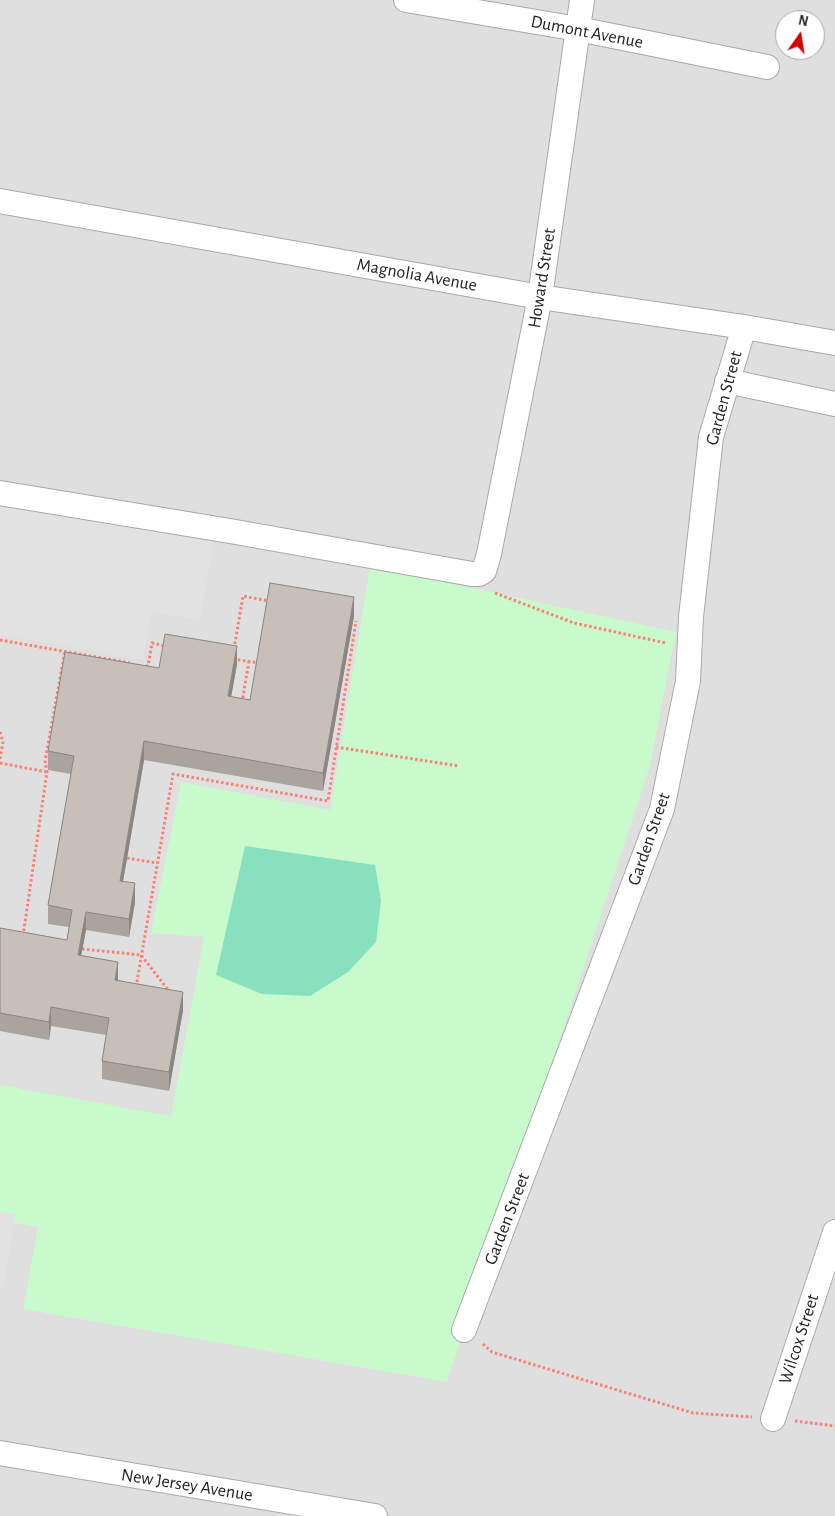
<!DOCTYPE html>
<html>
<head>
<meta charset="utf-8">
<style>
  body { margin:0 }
  #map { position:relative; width:835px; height:1516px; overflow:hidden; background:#f2efe9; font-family:"Alegreya Sans",sans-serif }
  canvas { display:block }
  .north { position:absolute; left:775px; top:10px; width:50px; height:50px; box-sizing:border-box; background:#fff; border:1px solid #a7a7a7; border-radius:50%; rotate:13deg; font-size:14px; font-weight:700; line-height:20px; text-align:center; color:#222 }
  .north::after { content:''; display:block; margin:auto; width:18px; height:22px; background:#d40000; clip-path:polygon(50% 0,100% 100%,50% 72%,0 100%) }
</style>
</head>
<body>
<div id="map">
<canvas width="835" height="1516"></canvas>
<div class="north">N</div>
</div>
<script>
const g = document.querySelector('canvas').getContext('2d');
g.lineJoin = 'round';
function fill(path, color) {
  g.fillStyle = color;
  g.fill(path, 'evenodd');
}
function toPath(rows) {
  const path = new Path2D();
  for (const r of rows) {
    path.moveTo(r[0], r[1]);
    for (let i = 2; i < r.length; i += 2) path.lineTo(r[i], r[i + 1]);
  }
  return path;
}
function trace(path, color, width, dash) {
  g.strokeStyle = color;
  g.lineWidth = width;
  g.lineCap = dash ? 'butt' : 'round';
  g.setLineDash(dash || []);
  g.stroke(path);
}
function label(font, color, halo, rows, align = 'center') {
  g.font = font + ' "Alegreya Sans",sans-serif';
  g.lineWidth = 4;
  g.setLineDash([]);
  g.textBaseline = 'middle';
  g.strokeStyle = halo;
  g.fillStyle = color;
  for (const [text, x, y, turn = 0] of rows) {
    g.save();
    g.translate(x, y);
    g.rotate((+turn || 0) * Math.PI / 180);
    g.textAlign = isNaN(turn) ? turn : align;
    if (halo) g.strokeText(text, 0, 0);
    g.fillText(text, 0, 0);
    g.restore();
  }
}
fill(toPath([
  [0,0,835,0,835,1516,0,1516],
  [785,20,815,20,815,50,785,50]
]), '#e0dfdf');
fill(toPath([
  [370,566,676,632,650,766,447,1382,23,1309,38,1227,0,1220,0,1085,171,1116,204,937,151,933,181,782,330,810]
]), '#c8facc');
fill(toPath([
  [245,846,375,865,381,901,376,942,348,972,310,996,262,994,216,975]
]), '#88e0be');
fill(toPath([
  [0,503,214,542,200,620,152,612,143,660,0,635],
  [0,1212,15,1214,4,1287,0,1287]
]), '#e2e2e2');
const minor = toPath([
  [406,0,578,29,767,67],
  [0,201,540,297,744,327,835,343],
  [727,381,835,404],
  [0,493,230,531,472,574,479,574,484,571,489,554,540,297,582,0],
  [464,1330,662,809,688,681,691,617,711,437,744,327],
  [773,1419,835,1232],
  [0,1453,375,1516]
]);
trace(minor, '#a9a9a9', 26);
trace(toPath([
  [495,593,574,623,666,643],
  [0,640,130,663],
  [234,649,243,596,269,601],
  [233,659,259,663],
  [146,666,148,666,152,643,165,646],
  [242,703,249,661],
  [0,732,3,742,0,759],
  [336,747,459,766],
  [0,763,47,772],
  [127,858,157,863],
  [23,936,47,772,45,761,65,651],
  [82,949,141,955,169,991],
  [136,987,173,774,328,801,356,621],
  [483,1344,492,1352,693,1413,752,1417],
  [795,1421,835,1426]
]), '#fa8072', 3, [2.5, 2.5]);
trace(minor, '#fff', 24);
fill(toPath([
  [354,616,323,791,144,760,123,881,135,902,129,937,86,930,81,955,118,980,183,1010,169,1091,102,1079,102,1061,106,1035,51,1026,49,1040,0,1031,0,928,67,940,69,927,48,924,48,905,71,774,48,770,48,751,159,668,237,664,231,697,250,700]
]), '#aba49e');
fill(toPath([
  [354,597,354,616,323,791,323,773],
  [237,646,237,664,228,714,228,696],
  [144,741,144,760,120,899,120,881],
  [135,883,135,902,129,937,129,919],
  [86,912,86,930,78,973,78,955],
  [118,962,118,980,115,998,115,980],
  [183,992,183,1010,169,1091,169,1072],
  [51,1007,51,1026,49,1040,49,1022]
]), '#8b8681');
const building = toPath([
  [270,583,354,597,323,773,144,741,120,881,135,883,129,919,86,912,78,955,118,962,115,980,183,992,169,1072,102,1061,109,1018,51,1007,49,1022,0,1013,0,928,67,940,72,910,48,905,74,756,48,751,65,652,159,668,165,634,237,646,228,696,250,700,270,583]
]);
fill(building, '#c7bfb8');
trace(building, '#8b8681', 1);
label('18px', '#222', '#fff', [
  ["Dumont Avenue",587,32,11],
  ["Magnolia Avenue",417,275,10],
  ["Howard Street",542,278,-81],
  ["Garden Street",724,398,-75],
  ["Garden Street",649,839,-71],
  ["Garden Street",507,1219,-69],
  ["Wilcox Street",799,1339,-72],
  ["New Jersey Avenue",187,1485,9]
]);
</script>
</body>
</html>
